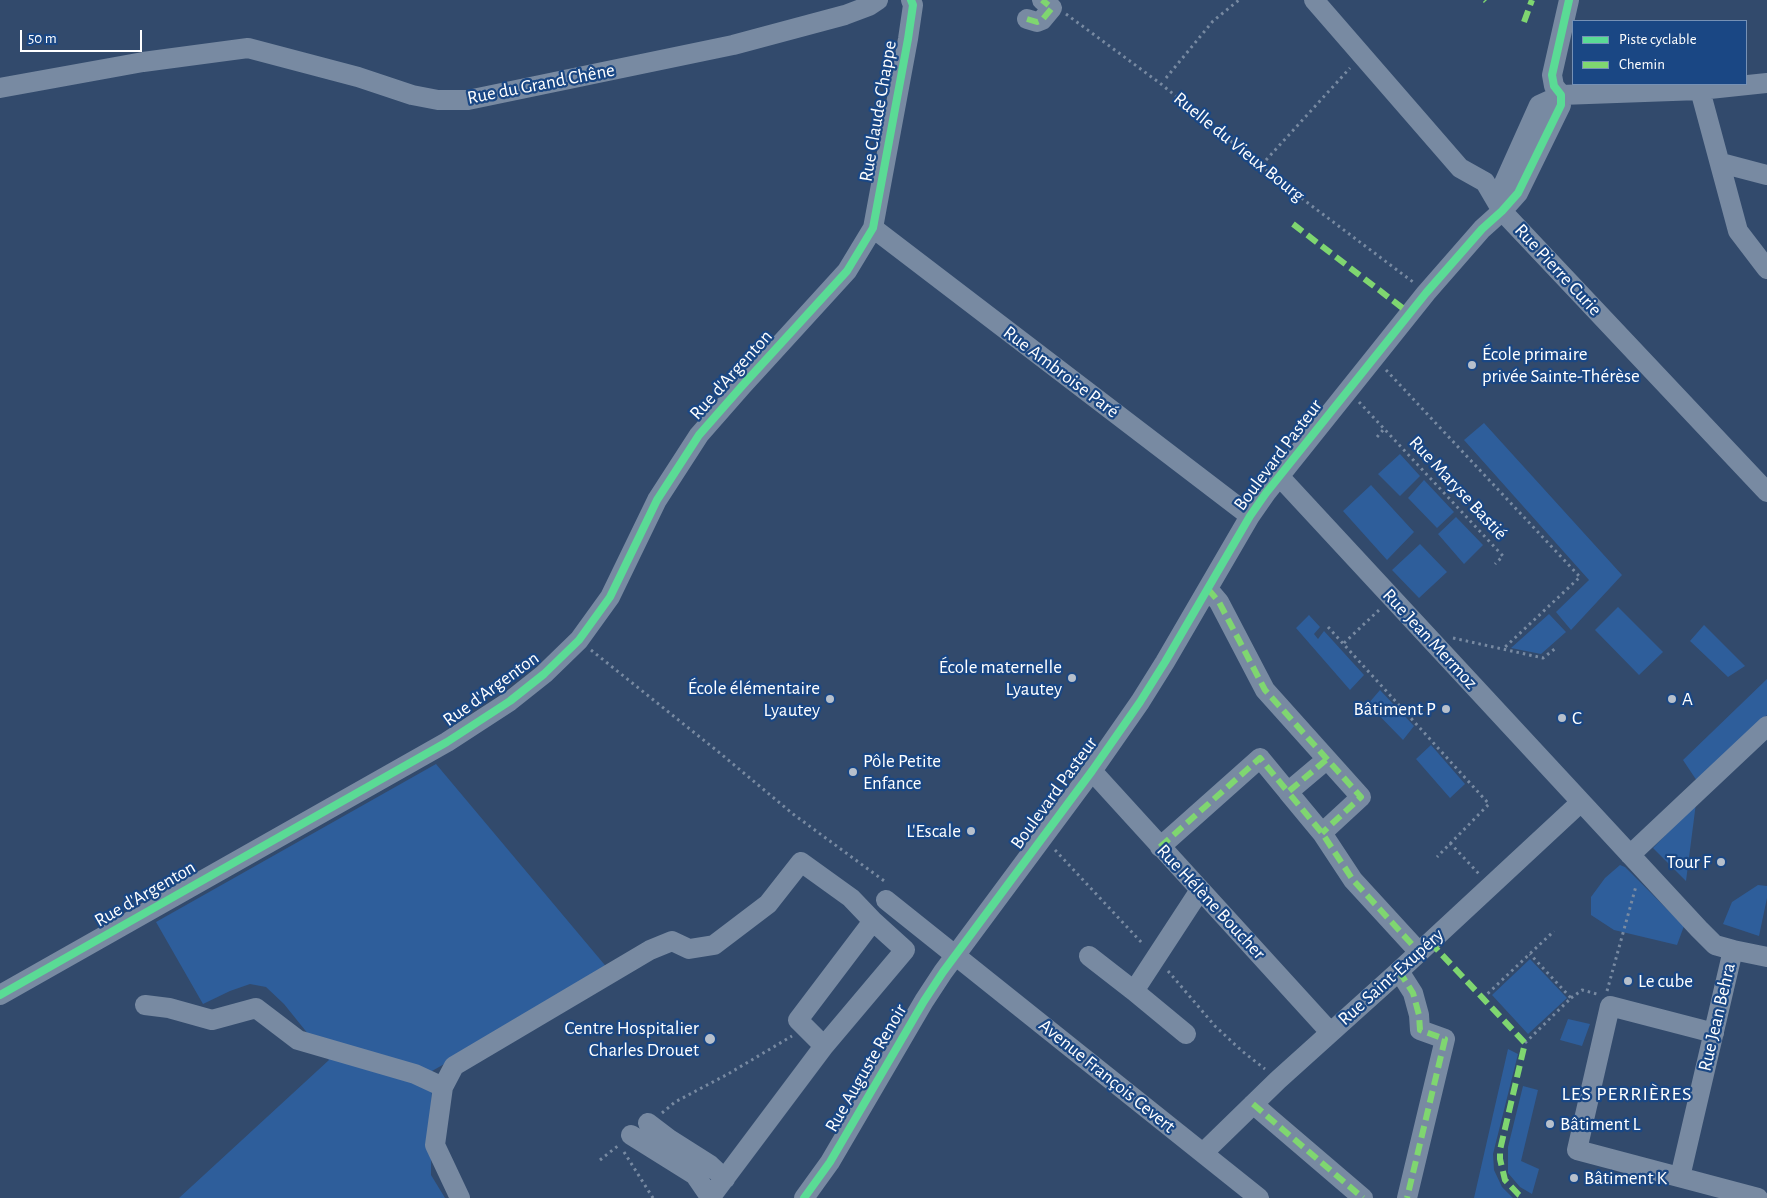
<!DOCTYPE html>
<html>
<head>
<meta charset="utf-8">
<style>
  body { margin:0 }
  #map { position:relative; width:1767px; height:1198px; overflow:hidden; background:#324a6c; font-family:"Alegreya Sans",sans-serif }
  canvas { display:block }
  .legend { position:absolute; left:1572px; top:20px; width:175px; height:65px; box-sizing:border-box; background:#1a4784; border:1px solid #7691b5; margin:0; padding:6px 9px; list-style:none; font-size:15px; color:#fff }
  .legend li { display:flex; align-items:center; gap:10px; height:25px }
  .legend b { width:25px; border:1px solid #7691b5 }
  .scale { position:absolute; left:20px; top:30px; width:122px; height:22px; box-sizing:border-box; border:2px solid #fff; border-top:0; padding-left:6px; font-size:15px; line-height:18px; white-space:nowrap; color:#fff; -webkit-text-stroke:4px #1a4784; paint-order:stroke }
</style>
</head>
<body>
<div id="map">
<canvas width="1767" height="1198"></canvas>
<ul class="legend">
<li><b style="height:6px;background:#5adb95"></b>Piste cyclable</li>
<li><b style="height:6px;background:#7fd670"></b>Chemin</li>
</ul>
<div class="scale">50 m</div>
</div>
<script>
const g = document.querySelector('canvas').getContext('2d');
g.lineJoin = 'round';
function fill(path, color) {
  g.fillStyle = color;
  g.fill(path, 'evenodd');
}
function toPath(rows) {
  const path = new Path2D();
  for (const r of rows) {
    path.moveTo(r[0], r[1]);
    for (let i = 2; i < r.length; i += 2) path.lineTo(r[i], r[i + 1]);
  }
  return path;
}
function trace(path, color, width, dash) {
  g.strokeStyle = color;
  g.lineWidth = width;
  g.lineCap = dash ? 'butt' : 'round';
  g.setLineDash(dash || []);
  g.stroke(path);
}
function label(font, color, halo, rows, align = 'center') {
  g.font = font + ' "Alegreya Sans",sans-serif';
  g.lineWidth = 4.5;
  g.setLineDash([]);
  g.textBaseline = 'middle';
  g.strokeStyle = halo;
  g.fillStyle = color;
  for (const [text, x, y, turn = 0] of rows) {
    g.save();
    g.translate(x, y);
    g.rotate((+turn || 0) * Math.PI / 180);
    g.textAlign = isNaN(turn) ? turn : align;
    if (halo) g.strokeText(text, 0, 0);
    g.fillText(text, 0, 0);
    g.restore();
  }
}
fill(toPath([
  [1484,423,1622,575,1571,630,1556,612,1589,580,1464,440],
  [1400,454,1420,476,1400,496,1378,474],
  [1424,480,1454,512,1437,528,1408,498],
  [1371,485,1414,532,1387,560,1343,511],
  [1456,517,1483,545,1464,564,1438,534],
  [1420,544,1447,572,1419,598,1392,570],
  [1618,607,1663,652,1639,675,1595,630],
  [1549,614,1566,632,1541,654,1511,648],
  [1309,615,1320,627,1314,634,1318,639,1324,631,1364,675,1350,690,1296,628],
  [1704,625,1745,666,1728,677,1690,641],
  [1767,679,1767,715,1699,784,1683,760],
  [1380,690,1414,726,1403,740,1368,704],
  [1431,745,1465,784,1450,798,1416,759],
  [436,764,609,970,432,1071,431,1175,445,1198,179,1198,329,1060,284,1004,266,987,250,984,230,991,203,1004,156,922],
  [1696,803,1686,881,1653,848],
  [1620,865,1625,867,1684,926,1677,945,1614,930,1591,915,1591,897,1605,878],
  [1758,885,1767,886,1767,898,1759,936,1723,924,1732,902],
  [1530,959,1567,998,1528,1034,1492,995],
  [1568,1019,1590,1024,1582,1046,1560,1040],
  [1508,1049,1518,1054,1493,1154,1494,1170,1502,1187,1513,1198,1474,1198],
  [1523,1086,1538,1090,1521,1161,1539,1169,1532,1194,1520,1187,1508,1173,1508,1147]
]), '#2e5e9b');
trace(toPath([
  [1066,14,1161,84,1288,188,1413,282],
  [1166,78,1213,21,1239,0],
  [1266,160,1350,68],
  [1386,370,1580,577,1503,649],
  [1359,402,1503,556,1495,564],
  [1377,437,1384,429],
  [1328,627,1489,804,1437,857],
  [1453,638,1543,658,1556,648],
  [1344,643,1379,610],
  [591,650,721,754,793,814,887,883],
  [1450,843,1479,874],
  [1055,850,1143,944],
  [1168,971,1215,1026,1242,1051,1265,1069],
  [1607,991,1636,886],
  [1483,998,1554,931],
  [1571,998,1582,990,1597,994],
  [1525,1043,1571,998,1530,954],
  [662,1113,675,1102,728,1074,792,1036],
  [624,1152,653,1198],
  [600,1160,619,1145]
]), '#788aa2', 3, [2.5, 4]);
trace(toPath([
  [1314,0,1460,168,1485,182,1502,211,1767,492],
  [1027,19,1037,22,1042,20,1052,8,1042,0],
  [0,88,143,62,248,48,358,77,412,95,438,100,468,100,733,45,845,15,869,6,878,0],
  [1700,90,1738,231,1767,269],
  [1721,163,1767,175],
  [1502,211,1504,183,1539,105,1561,95,1700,90,1767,83],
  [873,228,1250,516],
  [1279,476,1699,929,1715,945,1733,950,1680,1177],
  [1208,589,1219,602,1265,690,1361,797,1322,833],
  [1326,760,1288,792,1322,833,1353,880,1419,952],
  [1092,771,1330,1032],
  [1160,847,1260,758,1288,792],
  [1630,855,1767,726],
  [886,900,1259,1198],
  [1733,950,1767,957],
  [1089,956,1134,991,1186,1034],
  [1399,971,1413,993,1419,1015,1420,1030,1445,1039,1407,1198],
  [1134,991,1200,890],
  [0,995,447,742,510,701,544,674,579,640,610,597,657,500,699,435,742,386,847,271,873,228,908,39,913,5,911,0],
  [145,1005,169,1008,212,1020,256,1008,298,1040,415,1074,443,1087,454,1066,650,950,672,941,689,949,714,945,768,904,801,862,851,898,873,921],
  [1714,1033,1610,1006,1577,1150,1758,1198],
  [443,1087,435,1145,460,1198],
  [1253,1104,1363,1198],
  [648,1123,669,1139,710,1165,725,1179],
  [631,1135,695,1175,710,1197],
  [1203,1153,1278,1080,1399,971,1581,802],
  [710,1198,824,1046,905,950,873,921,798,1020,824,1046],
  [804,1198,830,1162,924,1001,943,972,1092,771,1140,702,1165,662,1250,516,1266,493,1426,293,1482,229,1502,211,1518,193,1561,105,1561,95,1554,86,1552,75,1569,0]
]), '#788aa2', 20);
trace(toPath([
  [1485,0,1486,1],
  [1027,19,1037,22,1042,20,1052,8,1042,0],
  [1524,22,1532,0],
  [1293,224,1409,313],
  [1208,589,1219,602,1265,690,1361,797,1322,833],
  [1326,760,1288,792,1322,833,1353,880,1419,952],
  [1160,847,1260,758,1288,792],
  [1430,942,1525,1043,1500,1150,1500,1159,1505,1180,1519,1195,1524,1198],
  [1399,971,1413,993,1419,1015,1420,1030,1445,1039,1407,1198],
  [1253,1104,1363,1198]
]), '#7fd670', 6, [12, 6]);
trace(toPath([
  [0,995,447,742,510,701,544,674,579,640,610,597,657,500,699,435,742,386,847,271,873,228,908,39,913,5,911,0],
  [804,1198,830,1162,924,1001,943,972,1092,771,1140,702,1165,662,1250,516,1266,493,1426,293,1482,229,1502,211,1518,193,1561,105,1561,95,1554,86,1552,75,1569,0]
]), '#5adb95', 8);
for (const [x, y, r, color] of [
  [1472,365,5,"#b7c0cc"],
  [1072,678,5,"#b7c0cc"],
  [830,699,5,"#b7c0cc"],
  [1672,699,5,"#b7c0cc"],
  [1446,709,5,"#b7c0cc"],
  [1562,718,5,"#b7c0cc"],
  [853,772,5,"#b7c0cc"],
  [971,831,5,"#b7c0cc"],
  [1721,862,5,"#b7c0cc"],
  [1628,981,5,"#b7c0cc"],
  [710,1039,6,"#b7c0cc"],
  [1550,1124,5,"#b7c0cc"],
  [1574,1178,5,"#b7c0cc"]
]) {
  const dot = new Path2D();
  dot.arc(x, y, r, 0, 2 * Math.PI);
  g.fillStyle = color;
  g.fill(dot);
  trace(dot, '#1a4784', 2);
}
label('19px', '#fff', '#1a4784', [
  ["Rue du Grand Chêne",541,84,-11],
  ["Rue Claude Chappe",878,111,-80],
  ["Ruelle du Vieux Bourg",1239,147,39],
  ["Rue Pierre Curie",1558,270,47],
  ["Rue Ambroise Paré",1061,372,37],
  ["Rue d'Argenton",731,375,-48],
  ["Boulevard Pasteur",1278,455,-53],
  ["Rue Maryse Bastié",1458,488,47],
  ["Rue Jean Mermoz",1430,639,47],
  ["Rue d'Argenton",491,689,-36],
  ["Boulevard Pasteur",1054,793,-54],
  ["Rue d'Argenton",145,894,-30],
  ["Rue Hélène Boucher",1211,902,47],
  ["Rue Saint-Exupéry",1391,977,-42],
  ["Rue Jean Behra",1717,1017,-77],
  ["Rue Auguste Renoir",866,1068,-60],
  ["Avenue François Cevert",1107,1076,39]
]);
label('19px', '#fff', '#1a4784', [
  ["École primaire",1482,354],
  ["privée Sainte-Thérèse",1482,376],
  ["École maternelle",1062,667,"right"],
  ["Lyautey",1062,689,"right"],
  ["École élémentaire",820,688,"right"],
  ["Lyautey",820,710,"right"],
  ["A",1682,699],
  ["Bâtiment P",1436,709,"right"],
  ["C",1572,718],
  ["Pôle Petite",863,761],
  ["Enfance",863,783],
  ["L'Escale",961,831,"right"],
  ["Tour F",1711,862,"right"],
  ["Le cube",1638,981],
  ["Centre Hospitalier",699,1028,"right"],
  ["Charles Drouet",699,1050,"right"],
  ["Bâtiment L",1560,1124],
  ["Bâtiment K",1584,1178]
], 'left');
g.letterSpacing = '1px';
label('20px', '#fff', '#1a4784', [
  ["LES PERRIÈRES",1627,1094]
]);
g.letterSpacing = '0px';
</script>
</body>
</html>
